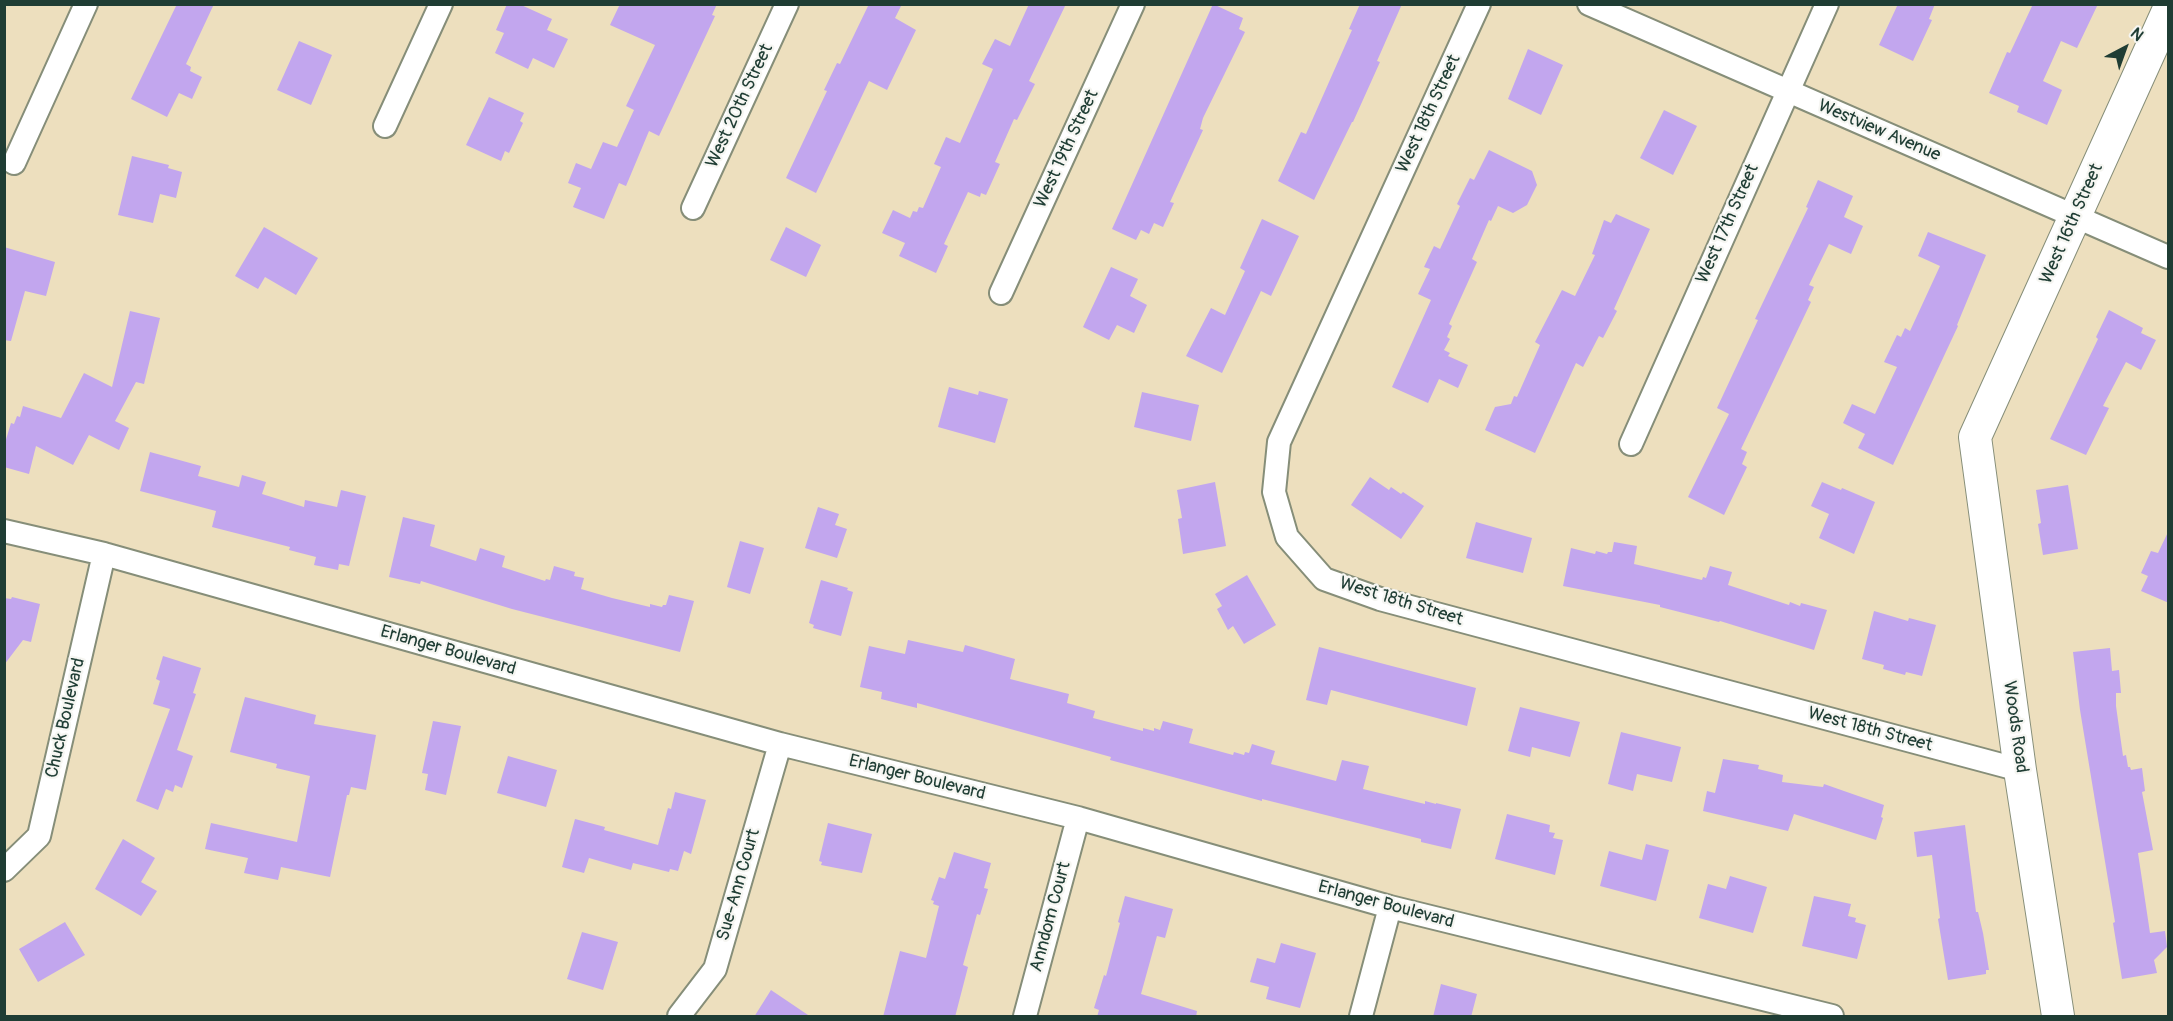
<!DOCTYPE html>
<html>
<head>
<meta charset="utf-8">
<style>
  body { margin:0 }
  #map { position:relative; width:2173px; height:1021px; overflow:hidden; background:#eddfbe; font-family:Pangolin,sans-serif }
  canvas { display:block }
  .frame { position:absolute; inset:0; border:6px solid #1f3d34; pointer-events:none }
  .north { position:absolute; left:2095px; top:18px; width:60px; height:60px; -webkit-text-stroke:4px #f6f6f2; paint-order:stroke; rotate:41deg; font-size:16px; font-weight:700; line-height:24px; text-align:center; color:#1f3d34 }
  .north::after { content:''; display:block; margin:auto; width:21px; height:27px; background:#1f3d34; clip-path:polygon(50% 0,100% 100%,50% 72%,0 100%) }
</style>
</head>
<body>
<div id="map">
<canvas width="2173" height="1021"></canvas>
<div class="frame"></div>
<div class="north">N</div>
</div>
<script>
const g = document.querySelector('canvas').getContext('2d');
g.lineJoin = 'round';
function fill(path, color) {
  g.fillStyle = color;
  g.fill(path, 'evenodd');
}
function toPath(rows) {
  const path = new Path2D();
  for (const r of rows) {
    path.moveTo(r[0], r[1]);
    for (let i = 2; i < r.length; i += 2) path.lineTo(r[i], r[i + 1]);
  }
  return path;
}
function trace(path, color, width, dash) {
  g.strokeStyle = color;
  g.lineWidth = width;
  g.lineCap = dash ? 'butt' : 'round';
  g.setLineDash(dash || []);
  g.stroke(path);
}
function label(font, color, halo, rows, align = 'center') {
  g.font = font + ' Pangolin,sans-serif';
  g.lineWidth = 4.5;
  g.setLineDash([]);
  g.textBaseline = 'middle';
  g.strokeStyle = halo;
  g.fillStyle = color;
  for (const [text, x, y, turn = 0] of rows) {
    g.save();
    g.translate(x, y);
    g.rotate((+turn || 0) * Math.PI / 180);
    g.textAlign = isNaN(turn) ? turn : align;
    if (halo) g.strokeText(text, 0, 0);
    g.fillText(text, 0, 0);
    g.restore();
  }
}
fill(toPath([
  [177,4,214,4,186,64,191,67,190,71,202,77,192,99,179,93,167,117,131,99],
  [507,4,519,4,552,19,547,30,568,39,554,68,533,58,528,69,495,53,504,33,496,30],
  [620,4,717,4,712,15,715,16,659,136,649,131,626,186,619,183,604,219,573,207,581,188,568,183,576,163,591,169,603,142,617,147,634,110,626,106,655,45,610,25],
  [869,4,902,4,895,18,916,30,887,90,869,81,816,193,786,178,827,91,824,90,837,63,840,64],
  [1029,4,1066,4,1029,81,1035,84,1017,120,1014,119,995,162,1000,164,986,195,981,193,980,197,968,192,944,244,948,246,936,273,899,256,905,243,882,233,893,210,910,218,913,211,917,212,919,207,923,208,941,167,934,164,946,137,960,143,993,69,982,64,995,39,1010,46],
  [1213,4,1243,18,1239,29,1245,32,1203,118,1200,129,1203,130,1170,202,1174,203,1163,227,1154,223,1149,234,1141,230,1136,240,1112,229],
  [1360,4,1402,4,1377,61,1380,62,1353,122,1352,122,1314,200,1278,181,1301,132,1306,134,1352,30,1349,29],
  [1898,4,1935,4,1929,19,1932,20,1913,61,1879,45],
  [2033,4,2098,4,2077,48,2061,41,2043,81,2062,90,2047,125,2017,112,2019,106,1989,93,2007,52,2010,53],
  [299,41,332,55,311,105,277,90],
  [1528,49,1563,65,1541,115,1508,99],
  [489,97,524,113,520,121,523,123,509,153,505,151,501,161,466,145],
  [1664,110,1697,126,1673,175,1640,158],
  [1489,150,1532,171,1537,185,1527,205,1513,213,1498,206,1491,221,1489,220,1472,259,1477,262,1449,324,1452,326,1447,337,1450,339,1444,350,1450,353,1448,356,1468,365,1458,388,1439,379,1428,403,1392,387,1431,300,1418,294,1430,269,1424,267,1434,246,1440,249,1460,206,1457,204,1470,178,1474,180],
  [132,156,169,165,168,168,182,172,176,198,160,194,153,223,118,215],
  [1818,180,1853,196,1844,217,1863,226,1851,254,1829,244,1809,285,1814,287,1808,300,1811,302,1741,449,1747,452,1742,464,1747,467,1724,515,1688,497,1729,414,1717,408,1758,320,1755,319,1808,208,1806,207],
  [1616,214,1650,229,1614,309,1617,311,1603,338,1599,336,1583,367,1576,363,1535,453,1485,430,1495,407,1511,404,1514,396,1517,397,1540,345,1535,342,1562,290,1575,296,1595,255,1592,254,1604,220,1611,223],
  [1262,219,1299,236,1271,296,1261,291,1222,373,1186,356,1211,308,1225,315,1245,271,1240,268],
  [264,227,318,258,296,295,265,277,258,289,235,276],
  [786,227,821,245,806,277,770,260],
  [1928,232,1986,255,1957,325,1958,326,1893,465,1858,448,1865,434,1843,423,1852,404,1875,414,1897,367,1884,362,1897,335,1901,337,1905,328,1910,331,1940,266,1918,256],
  [4,247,55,262,46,296,25,291,11,341,4,340],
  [1111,267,1138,279,1130,296,1147,305,1134,333,1117,325,1109,340,1083,327],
  [2109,310,2143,328,2141,333,2156,340,2141,370,2126,362,2103,406,2109,408,2086,455,2050,439,2098,339,2096,337],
  [130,311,160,318,144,384,136,382,115,421,129,428,119,450,89,435,73,465,36,446,29,474,4,467,4,446,11,423,14,424,17,416,20,417,23,406,61,418,84,373,112,387],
  [949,387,978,395,979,391,1008,399,995,443,938,427],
  [1142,392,1199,405,1191,441,1134,427],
  [150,452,201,466,198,476,239,487,242,475,266,482,262,494,304,507,305,500,337,507,341,490,366,496,349,566,339,564,338,570,314,565,316,557,289,550,290,547,212,527,216,511,140,491],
  [1370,477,1389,490,1391,487,1401,494,1403,492,1424,506,1401,539,1351,505],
  [1215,482,1226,546,1183,554,1178,519,1182,518,1177,490],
  [1822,482,1841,490,1842,488,1875,502,1854,554,1819,538,1829,514,1811,506],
  [2068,485,2078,549,2043,555,2038,524,2041,523,2036,490],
  [818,507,839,514,835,525,847,529,837,558,805,548],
  [403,517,435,525,430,546,476,561,480,548,505,556,502,567,545,581,546,579,550,580,554,566,575,572,574,576,584,578,581,589,612,598,650,607,650,604,662,607,663,605,666,605,669,595,694,601,680,652,512,609,421,581,420,584,389,577],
  [1476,522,1532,538,1523,573,1466,558],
  [2169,530,2169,603,2141,591,2148,576,2141,573,2151,551,2158,553],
  [740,541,764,548,750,594,727,587],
  [1614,542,1637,546,1634,564,1702,580,1703,577,1706,578,1710,566,1732,572,1728,585,1789,605,1790,602,1800,606,1801,603,1827,610,1814,650,1720,621,1719,622,1660,607,1660,605,1563,586,1571,548,1595,554,1596,551,1607,554,1608,552,1612,552],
  [1247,575,1276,625,1244,644,1233,626,1228,630,1217,609,1222,606,1215,594],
  [821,580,848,588,847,590,853,592,841,636,813,628,814,625,809,623],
  [12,597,40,604,31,642,23,640,4,665,4,598,11,599],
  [1874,611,1908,621,1909,618,1936,625,1922,676,1906,672,1905,675,1883,669,1884,665,1862,659],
  [908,640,963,652,965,645,1015,659,1010,679,1069,694,1067,703,1095,711,1093,718,1143,731,1143,728,1154,731,1154,728,1160,730,1163,721,1193,729,1189,743,1233,755,1234,752,1244,755,1245,752,1249,753,1252,744,1275,751,1271,764,1336,781,1342,760,1369,766,1363,789,1425,804,1425,801,1436,804,1436,803,1461,809,1451,849,1421,842,1421,839,1262,799,1262,801,1110,760,1111,757,917,703,917,708,881,699,882,692,860,687,869,646,905,654],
  [1319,647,1476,688,1467,726,1331,690,1327,705,1306,700],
  [2110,648,2112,671,2119,670,2121,693,2116,693,2116,706,2123,756,2126,755,2128,767,2130,767,2131,770,2142,768,2145,791,2142,792,2153,850,2138,853,2150,933,2165,931,2167,947,2154,960,2157,973,2122,979,2113,923,2115,922,2080,710,2073,652],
  [163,656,201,668,193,693,196,694,177,750,193,756,182,788,175,785,173,792,166,789,158,810,136,801,170,709,153,704,160,681,156,679],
  [245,697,316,715,314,724,376,735,366,790,351,787,349,795,347,795,330,877,281,867,278,880,244,873,248,858,205,849,211,823,297,842,310,776,276,768,277,764,230,752],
  [1520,707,1580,722,1570,757,1532,747,1530,757,1508,751],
  [433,721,461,726,446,795,425,790,428,774,422,773],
  [1621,732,1681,747,1672,782,1637,774,1633,791,1608,784],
  [508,756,557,770,546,807,497,793],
  [1723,759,1759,765,1758,769,1783,775,1782,782,1823,787,1824,784,1884,805,1881,817,1883,818,1876,840,1794,814,1788,831,1703,811,1707,791,1715,793],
  [675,792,706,800,691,854,684,851,678,871,670,869,669,872,633,863,631,870,589,858,584,873,562,867,575,819,605,827,604,830,658,845,668,808,671,809],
  [1507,814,1550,825,1549,832,1555,833,1553,838,1563,840,1555,875,1495,859],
  [828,823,872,834,862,873,821,865,822,862,819,861],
  [1965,825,1976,912,1978,912,1983,933,1989,970,1986,970,1986,974,1948,980,1938,919,1940,918,1932,855,1917,857,1914,832],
  [123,839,155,858,141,882,157,891,141,916,95,889],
  [1646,844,1669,850,1656,901,1600,886,1609,851,1642,860],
  [954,852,991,863,984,888,988,889,980,915,977,914,963,965,968,967,955,1017,883,1017,900,951,926,958,939,906,933,904,934,901,931,900,939,877,945,879],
  [1730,876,1767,887,1753,933,1699,918,1708,884,1726,889],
  [1125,896,1173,909,1165,938,1157,936,1141,994,1197,1011,1196,1017,1097,1017,1099,1010,1094,1008,1104,975,1106,976,1120,923,1118,922],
  [1814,896,1851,904,1848,916,1856,918,1855,922,1866,925,1857,959,1802,946],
  [65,922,85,955,38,982,19,949],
  [582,932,618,942,603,990,567,979],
  [1281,943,1316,953,1300,1008,1266,999,1269,987,1250,982,1257,958,1275,963],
  [1441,984,1477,994,1471,1017,1433,1017],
  [771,990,811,1017,754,1017]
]), '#c2a6ee');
const street = toPath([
  [1479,4,1279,442,1274,492,1287,537,1324,579,1380,599,2020,770],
  [1589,4,2168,257],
  [385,126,441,4],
  [14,163,86,4],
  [693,208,787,4],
  [1001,293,1133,4],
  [1631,444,1827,4],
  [4,531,104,554,780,744,1078,818,1390,907,1832,1016],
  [4,870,39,836,104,554],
  [679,1016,715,969,780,744],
  [1025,1016,1078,818],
  [1361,1016,1390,907]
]);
const secondary = toPath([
  [2058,1016,2020,770,1975,437,2168,11]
]);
trace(street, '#868e79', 26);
trace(secondary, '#868e79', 34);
trace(street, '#fff', 22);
trace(secondary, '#fff', 32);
label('18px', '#1f3d34', '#f6f6f2', [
  ["West 20th Street",740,106,-65],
  ["West 18th Street",1429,114,-65],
  ["Westview Avenue",1879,131,23],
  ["West 19th Street",1067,149,-65],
  ["West 17th Street",1728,224,-66],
  ["West 16th Street",2072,224,-66],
  ["West 18th Street",1401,602,17],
  ["Erlanger Boulevard",448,651,16],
  ["Chuck Boulevard",66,718,-77],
  ["Woods Road",2015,727,82],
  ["West 18th Street",1870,730,15],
  ["Erlanger Boulevard",917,778,14],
  ["Sue-Ann Court",739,885,-74],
  ["Erlanger Boulevard",1386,905,15],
  ["Anndom Court",1051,917,-75]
]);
</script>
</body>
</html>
